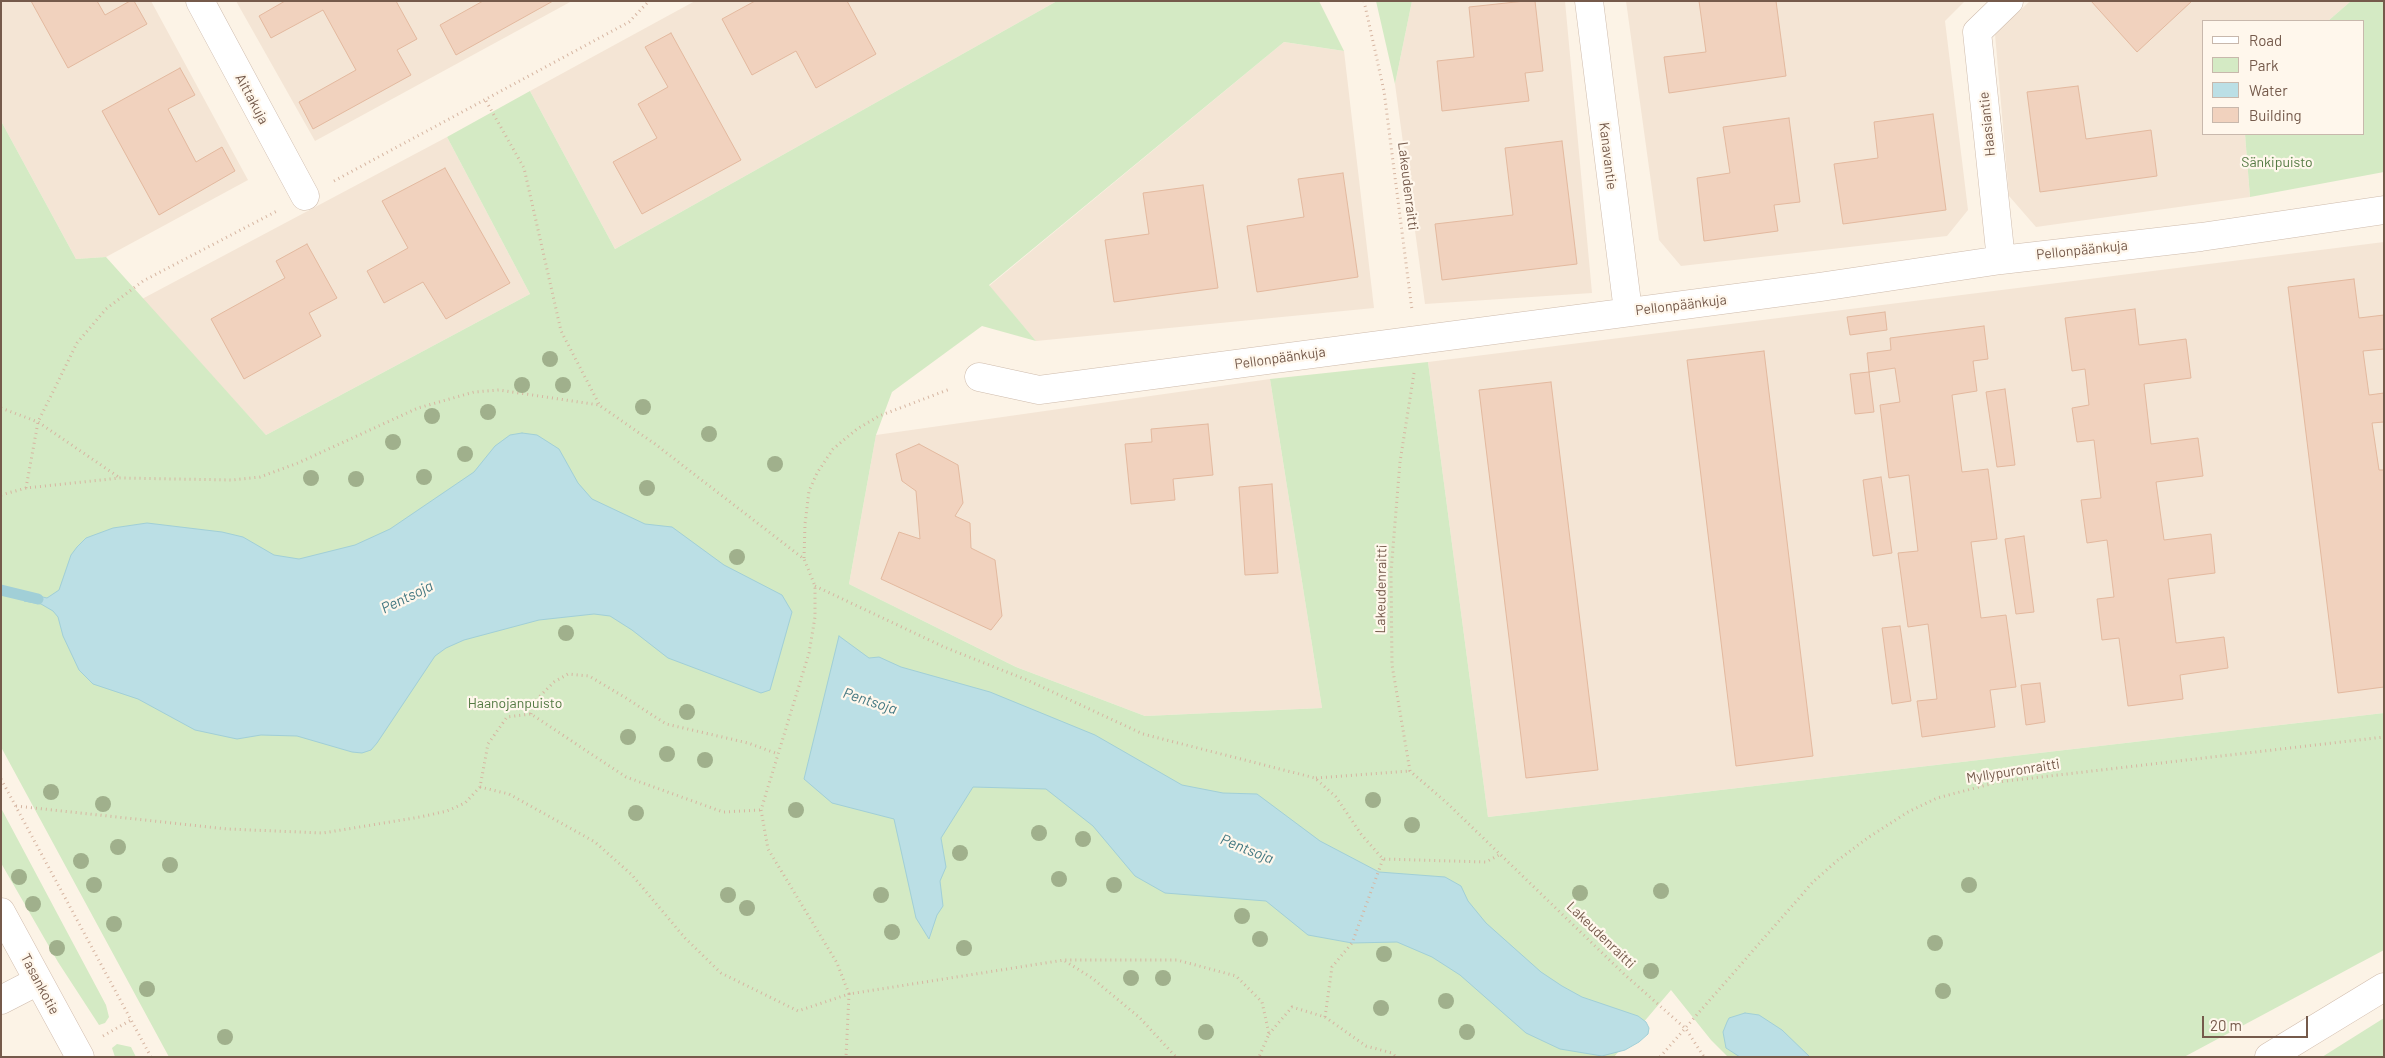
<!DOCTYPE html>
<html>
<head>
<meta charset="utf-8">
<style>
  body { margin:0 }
  #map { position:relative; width:2385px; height:1058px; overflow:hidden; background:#fcf3e6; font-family:Barlow,sans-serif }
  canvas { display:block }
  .frame { position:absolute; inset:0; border:2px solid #755a4b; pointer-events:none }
  .legend { position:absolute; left:2202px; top:20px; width:162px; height:115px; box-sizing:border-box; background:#fff7ec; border:1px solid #c8b8ac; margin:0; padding:6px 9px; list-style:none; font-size:15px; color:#755a4b }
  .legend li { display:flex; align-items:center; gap:10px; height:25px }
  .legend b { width:25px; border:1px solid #c8b8ac }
  .scale { position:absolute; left:2202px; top:1016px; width:106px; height:22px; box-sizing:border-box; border:2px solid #755a4b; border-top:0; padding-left:6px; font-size:15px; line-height:18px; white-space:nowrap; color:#755a4b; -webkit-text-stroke:4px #fff7ec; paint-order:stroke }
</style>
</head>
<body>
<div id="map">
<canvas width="2385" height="1058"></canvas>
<div class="frame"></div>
<ul class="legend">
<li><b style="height:6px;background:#fff"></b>Road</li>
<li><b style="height:14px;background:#d4eac4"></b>Park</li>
<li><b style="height:14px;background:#bbdfe5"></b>Water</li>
<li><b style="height:14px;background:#f1d2be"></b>Building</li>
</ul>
<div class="scale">20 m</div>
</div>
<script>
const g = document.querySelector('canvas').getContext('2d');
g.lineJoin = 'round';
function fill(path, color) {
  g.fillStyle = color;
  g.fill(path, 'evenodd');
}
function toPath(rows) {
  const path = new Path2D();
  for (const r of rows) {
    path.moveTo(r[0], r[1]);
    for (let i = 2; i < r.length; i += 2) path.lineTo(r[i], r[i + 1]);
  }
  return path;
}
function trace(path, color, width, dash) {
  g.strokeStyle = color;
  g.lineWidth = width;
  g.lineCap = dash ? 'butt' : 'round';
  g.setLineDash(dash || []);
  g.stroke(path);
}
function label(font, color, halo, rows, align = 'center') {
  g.font = font + ' Barlow,sans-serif';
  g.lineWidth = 4.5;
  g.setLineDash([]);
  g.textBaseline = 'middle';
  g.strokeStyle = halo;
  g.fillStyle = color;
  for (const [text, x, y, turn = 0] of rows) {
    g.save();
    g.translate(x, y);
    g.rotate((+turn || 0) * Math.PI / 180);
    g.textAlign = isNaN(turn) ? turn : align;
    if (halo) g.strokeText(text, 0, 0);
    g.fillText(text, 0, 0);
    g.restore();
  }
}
fill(toPath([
  [1,1,151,1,248,180,106,257,76,259,1,121],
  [236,1,572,1,315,141],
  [695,1,1057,1,615,249,530,91],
  [1412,1,1565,1,1592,293,1425,304,1395,84],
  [1626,1,1965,1,1945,21,1968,210,1947,236,1681,266,1659,240],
  [2030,1,2351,1,2328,21,2204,21,2204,134,2245,134,2250,197,2036,227,2009,196,1995,34],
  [1284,42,1344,51,1374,308,1036,341,989,286],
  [447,137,530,294,266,435,142,299],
  [2384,242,2384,713,1488,817,1428,362],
  [1270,379,1322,708,1145,716,1016,667,849,584,876,435]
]), '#f4e5d5');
fill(toPath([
  [1057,1,1319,1,1344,51,1284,42,989,285,1036,341,982,326,892,392,876,435,849,584,1016,667,1145,716,1322,708,1270,379,1428,362,1488,817,2384,713,2384,950,2184,1057,1728,1057,1711,1040,1671,990,1614,1057,169,1057,1,747,1,121,76,259,106,257,266,435,530,294,447,137,530,91,615,249],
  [1376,1,1412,1,1395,84],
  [2351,1,2384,1,2384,172,2250,197,2245,134,2364,134,2364,21,2328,21],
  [1,808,106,1005,109,1017,105,1023,99,1025,58,962,1,863],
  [2384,1018,2384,1057,2322,1057],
  [117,1044,131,1047,136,1057,115,1057,112,1048]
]), '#d4eac4');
const water = toPath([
  [522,433,537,435,559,449,578,483,592,499,645,524,672,527,724,565,782,595,792,612,770,690,761,693,668,658,632,630,610,616,594,614,539,620,464,640,446,648,435,656,377,743,371,750,362,753,352,752,297,736,261,735,237,739,195,730,138,699,93,684,79,670,63,636,58,617,53,611,41,604,24,601,26,593,47,598,59,590,71,555,77,547,86,538,113,528,147,523,222,532,243,537,274,555,299,559,355,545,390,529,474,472,495,446,510,435,522,433],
  [839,636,869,658,879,657,901,667,990,692,1095,735,1182,785,1223,793,1257,794,1320,841,1379,872,1445,877,1461,886,1468,901,1486,923,1541,972,1562,986,1582,997,1638,1016,1646,1022,1649,1028,1648,1034,1639,1042,1625,1050,1602,1056,1560,1049,1526,1033,1460,975,1432,957,1397,942,1352,943,1308,935,1266,901,1165,893,1135,876,1093,826,1046,789,973,787,941,838,946,867,940,881,943,906,937,915,929,939,916,918,894,819,832,803,804,779,839,636],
  [1745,1013,1759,1015,1782,1030,1810,1057,1740,1057,1726,1048,1723,1032,1727,1022,1729,1018,1745,1013]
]);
fill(water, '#bbdfe5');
trace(water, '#a1cfd7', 1);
trace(toPath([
  [1,590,38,599]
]), '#a1cfd7', 11);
const building = toPath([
  [31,1,97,1,105,15,130,1,134,1,147,24,68,68,31,1],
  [285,1,396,1,417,39,397,50,411,75,313,129,299,102,356,70,323,10,271,38,259,16,285,1],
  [483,1,553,1,456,55,440,25,483,1],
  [755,1,847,1,876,54,816,88,796,51,752,75,722,19,755,1],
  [1525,1,1535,1,1543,71,1525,73,1529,101,1442,111,1437,61,1474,57,1469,7,1525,1],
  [1699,1,1776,1,1786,76,1669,93,1664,57,1706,52,1699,1],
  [2091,1,2192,1,2137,52,2091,1],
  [671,33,741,160,642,214,613,162,657,138,638,104,668,87,645,47,671,33],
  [180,68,195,95,168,109,196,162,222,147,235,171,159,215,102,111,180,68],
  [2078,86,2086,139,2151,130,2157,176,2040,192,2027,92,2078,86],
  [1933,114,1946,210,1843,224,1834,164,1878,158,1874,122,1933,114],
  [1789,118,1800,202,1774,205,1778,231,1704,241,1697,178,1730,173,1723,127,1789,118],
  [1562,141,1577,264,1442,280,1435,224,1513,215,1505,148,1562,141],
  [445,168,510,283,446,319,423,282,384,303,367,271,408,248,382,201,445,168],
  [1343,173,1358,277,1257,292,1247,226,1304,217,1298,179,1343,173],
  [1203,185,1218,288,1114,302,1105,240,1149,234,1143,193,1203,185],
  [307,244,337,298,309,313,321,336,244,379,211,319,285,278,276,261,307,244],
  [2354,279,2359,318,2384,315,2384,349,2363,351,2369,395,2384,393,2384,422,2372,423,2379,470,2384,470,2384,687,2338,693,2288,287,2354,279],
  [2135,309,2139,345,2186,339,2191,378,2144,384,2151,444,2198,438,2203,476,2156,482,2164,540,2211,534,2215,573,2168,579,2176,643,2224,637,2228,668,2180,675,2183,699,2128,706,2119,638,2102,640,2097,599,2114,597,2107,540,2087,543,2081,500,2101,498,2094,440,2077,442,2072,408,2089,405,2085,369,2072,371,2065,318,2135,309],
  [1885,312,1887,330,1850,335,1847,317,1885,312],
  [1984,326,1988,359,1973,361,1977,391,1952,395,1962,472,1988,469,1997,539,1971,542,1981,618,2006,615,2016,687,1990,690,1995,727,1922,737,1917,701,1937,699,1928,624,1908,627,1898,553,1918,551,1909,475,1889,478,1880,405,1900,402,1895,368,1869,372,1867,353,1891,350,1890,338,1984,326],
  [1764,351,1813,756,1736,766,1687,360,1764,351],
  [1869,372,1874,412,1855,414,1850,374,1869,372],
  [1551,382,1598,770,1526,778,1479,390,1551,382],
  [2005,389,2015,465,1997,467,1986,392,2005,389],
  [1208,424,1213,475,1173,479,1175,500,1131,504,1125,444,1152,442,1151,429,1208,424],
  [919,444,958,465,963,503,955,516,970,523,971,548,995,560,1002,616,991,630,881,579,899,532,920,539,916,491,902,481,896,454,919,444],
  [1881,477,1892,553,1873,556,1863,480,1881,477],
  [1272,484,1278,573,1245,575,1239,487,1272,484],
  [2024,536,2034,612,2016,614,2005,539,2024,536],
  [1900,626,1911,701,1892,704,1882,628,1900,626],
  [2040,683,2045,722,2026,725,2021,685,2040,683]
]);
fill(building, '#f1d2be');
trace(building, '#e3b99f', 1);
const street = toPath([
  [200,1,305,196],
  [1589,1,1628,311],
  [2001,260,1977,32,2009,1],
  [979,377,1039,390,1820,287,2001,260,2201,237,2384,210],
  [1,1000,38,981]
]);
const secondary = toPath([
  [1,912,80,1057],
  [2269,1057,2384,987]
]);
trace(street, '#cebbac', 29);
trace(secondary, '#d2bdad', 29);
trace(toPath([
  [1364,1,1384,91,1412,310],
  [486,101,524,168,561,331,599,404],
  [334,181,629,22,649,1],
  [1414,373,1400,462,1391,572,1392,665,1410,771,1447,803,1624,974,1686,1029,1704,1057],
  [1,408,38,422,120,478],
  [26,488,38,422,77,343,106,309,143,281,277,211],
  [1,495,26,488,120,478,232,480,260,477,298,463,418,408,474,392,499,390,599,405,655,444,804,559,815,586,815,617,809,653,761,810,768,849,837,963,849,994,1064,960,1177,960,1236,976,1262,1002,1269,1034,1259,1057],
  [804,558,805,524,809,491,817,473,833,449,857,429,879,416,950,389],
  [815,586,944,647,1027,680,1143,734,1315,778,1336,797,1361,834,1383,859,1486,862,1501,854],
  [531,714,537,699,554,682,568,674,589,676,626,698,666,724,748,743,778,754],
  [1316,778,1410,771],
  [1,779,151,1057],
  [480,787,509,794,595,842,632,875,685,938,721,973,798,1011,849,994,846,1057],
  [16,806,227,829,323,833,420,817,447,811,465,803,480,787,488,744,507,717,531,714,626,777,723,812,761,810],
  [1065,961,1092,978,1140,1018,1176,1057],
  [1325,1017,1366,1046,1392,1053,1396,1057],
  [1269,1034,1292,1007,1325,1017,1332,967,1352,943,1383,859],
  [103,1036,131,1020],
  [1660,1057,1813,882,1838,860,1869,837,1908,812,1937,798,1998,782,2384,737]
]), '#d6b5a1', 3, [1, 4]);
trace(street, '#fff', 28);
trace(secondary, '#fff', 28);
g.fillStyle = '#a0b08c';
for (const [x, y] of [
  [550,359],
  [522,385],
  [563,385],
  [643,407],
  [488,412],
  [432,416],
  [709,434],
  [393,442],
  [465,454],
  [775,464],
  [424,477],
  [311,478],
  [356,479],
  [647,488],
  [737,557],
  [566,633],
  [687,712],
  [628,737],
  [667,754],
  [705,760],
  [51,792],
  [1373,800],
  [103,804],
  [796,810],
  [636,813],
  [1412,825],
  [1039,833],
  [1083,839],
  [118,847],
  [960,853],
  [81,861],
  [170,865],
  [19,877],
  [1059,879],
  [94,885],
  [1114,885],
  [1969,885],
  [1661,891],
  [1580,893],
  [728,895],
  [881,895],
  [33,904],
  [747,908],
  [1242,916],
  [114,924],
  [892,932],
  [1260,939],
  [1935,943],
  [57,948],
  [964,948],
  [1384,954],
  [1651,971],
  [1131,978],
  [1163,978],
  [147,989],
  [1943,991],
  [1446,1001],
  [1381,1008],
  [1206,1032],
  [1467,1032],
  [225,1037]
]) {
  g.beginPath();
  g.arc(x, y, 8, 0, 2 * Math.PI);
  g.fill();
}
label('14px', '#755a4b', '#fff7ec', [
  ["Aittakuja",252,99,62],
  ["Haasiantie",1987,124,-96],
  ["Kanavantie",1608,156,83],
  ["Lakeudenraitti",1408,186,83],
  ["Pellonpäänkuja",2082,250,-6],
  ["Pellonpäänkuja",1681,305,-7],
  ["Pellonpäänkuja",1280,358,-8],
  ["Lakeudenraitti",1381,589,-89],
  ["Myllypuronraitti",2013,771,-9],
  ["Lakeudenraitti",1601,935,44],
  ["Tasankotie",40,984,62]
]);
label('14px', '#547a43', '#fff7ec', [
  ["Sänkipuisto",2277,162],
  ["Haanojanpuisto",515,703]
]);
label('italic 15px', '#427781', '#fff7ec', [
  ["Pentsoja",407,597,-26],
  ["Pentsoja",870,701,18],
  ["Pentsoja",1247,849,22]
]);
</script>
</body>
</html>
